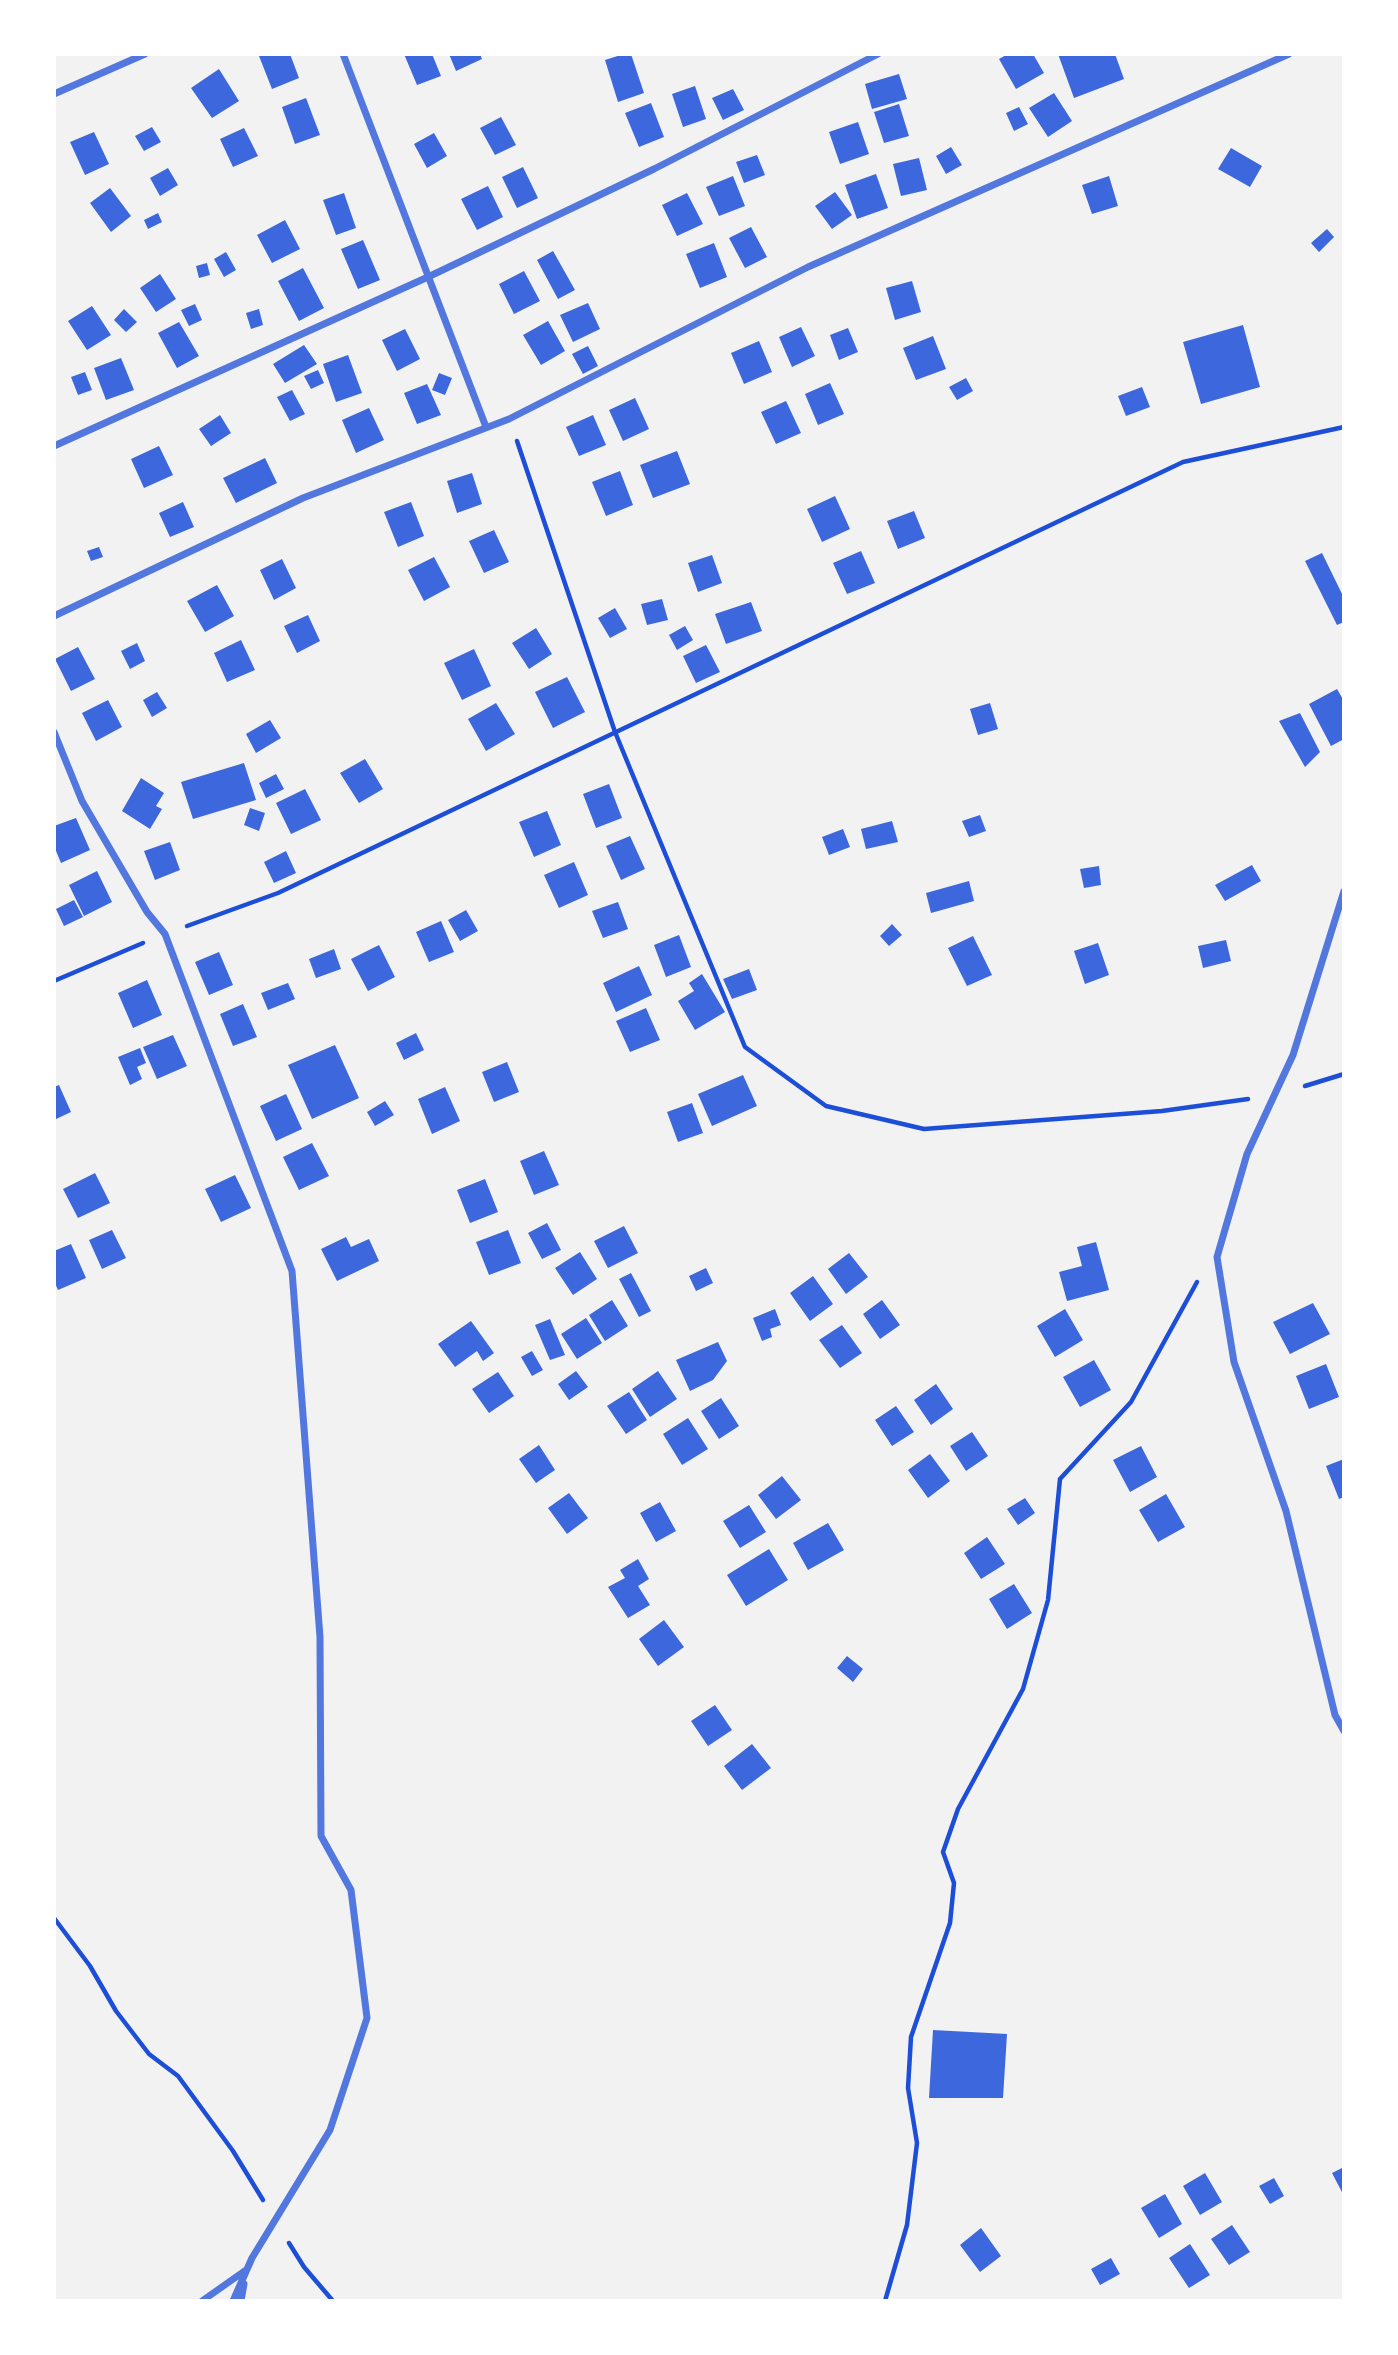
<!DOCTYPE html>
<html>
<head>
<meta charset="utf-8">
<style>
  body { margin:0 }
  #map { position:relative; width:1398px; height:2355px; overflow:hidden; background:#f2f2f2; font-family:"Nunito Sans",sans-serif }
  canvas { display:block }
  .frame { position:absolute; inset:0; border:56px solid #fff; pointer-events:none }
</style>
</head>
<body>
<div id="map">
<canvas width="1398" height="2355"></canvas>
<div class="frame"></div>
</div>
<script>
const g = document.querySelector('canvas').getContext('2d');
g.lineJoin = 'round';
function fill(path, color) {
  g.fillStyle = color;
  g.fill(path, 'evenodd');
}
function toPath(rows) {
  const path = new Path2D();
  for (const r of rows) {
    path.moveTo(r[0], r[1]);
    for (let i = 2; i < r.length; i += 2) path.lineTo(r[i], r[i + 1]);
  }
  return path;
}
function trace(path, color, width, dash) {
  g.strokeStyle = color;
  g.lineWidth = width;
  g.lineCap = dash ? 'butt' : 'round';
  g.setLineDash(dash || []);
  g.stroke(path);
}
fill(toPath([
  [264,54,290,54,299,78,272,89,259,56],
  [404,54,432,54,441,76,417,85],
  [449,54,480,54,482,59,456,71],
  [624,54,631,54,644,93,618,102,605,60],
  [1008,54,1033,54,1044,73,1016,89,999,59],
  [1058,54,1115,54,1124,79,1074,98],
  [219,69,239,101,212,118,191,88],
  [899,74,907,99,872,109,865,84],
  [695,86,706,119,683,127,672,94],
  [733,89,744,110,723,120,712,98],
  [1054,93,1072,121,1048,137,1029,108],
  [306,98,320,135,295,144,282,107],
  [651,103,664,137,639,147,625,113],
  [899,104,909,136,884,143,874,112],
  [1019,107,1028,124,1014,131,1006,113],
  [501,117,516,145,495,155,480,128],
  [858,122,869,154,840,164,829,132],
  [152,127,161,142,144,151,135,136],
  [244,128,258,156,233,167,220,139],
  [94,132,109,164,85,175,70,142],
  [434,133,447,156,427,168,414,144],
  [951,147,962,165,946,174,936,156],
  [1231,148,1262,166,1250,187,1218,169],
  [757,155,765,175,744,183,736,162],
  [919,158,927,190,901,196,893,164],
  [523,167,538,198,517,208,502,177],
  [168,168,178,185,160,196,150,178],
  [876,174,888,208,857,219,845,185],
  [733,176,745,206,719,216,706,187],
  [1109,176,1118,206,1092,214,1082,185],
  [488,186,503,217,477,230,461,199],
  [110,188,131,216,111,232,90,203],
  [835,192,852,215,832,229,815,206],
  [344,193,356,228,336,235,323,200],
  [687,193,703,224,677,236,662,205],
  [158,213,162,222,148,229,144,220],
  [285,220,300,249,272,263,257,235],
  [751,227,767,257,745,268,729,238],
  [1327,229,1334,237,1319,252,1311,243],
  [363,240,380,280,358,289,341,249],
  [714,243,727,277,700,288,686,254],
  [553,251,575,290,558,299,537,260],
  [226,252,236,270,224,277,214,259],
  [207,263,210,275,199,278,196,266],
  [303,268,324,308,299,321,278,281],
  [524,271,540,301,514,314,499,284],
  [160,274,176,299,156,312,140,288],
  [912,281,921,312,895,320,886,288],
  [588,303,600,329,573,342,560,315],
  [195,304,202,320,189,326,181,310],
  [92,306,111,335,87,350,68,321],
  [124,309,137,322,126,332,114,320],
  [259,309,263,325,251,329,246,313],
  [548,321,565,351,541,365,523,335],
  [179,322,199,356,177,368,158,333],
  [1243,325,1260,387,1201,404,1183,342],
  [801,327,815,356,792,367,779,337],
  [848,328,858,352,839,360,830,335],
  [405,329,420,359,397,371,382,340],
  [933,336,946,369,916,380,903,348],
  [759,341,772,372,744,384,731,353],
  [304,345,317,364,285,383,273,364],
  [588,346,598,366,583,374,572,354],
  [348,355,362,393,336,402,323,364],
  [121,358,134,390,106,400,94,368],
  [318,370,324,383,311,389,304,376],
  [85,372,92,390,78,395,71,377],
  [439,373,452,378,445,395,432,390],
  [966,378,973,391,957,400,949,387],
  [830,383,844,414,818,425,805,394],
  [427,384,441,415,417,424,404,393],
  [1142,387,1150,407,1126,416,1118,396],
  [292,390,305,414,290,421,277,397],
  [635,398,649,429,623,441,609,410],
  [786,401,801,433,776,444,761,412],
  [369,408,384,440,356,453,342,420],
  [220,415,231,433,211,446,199,429],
  [593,415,606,445,579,456,566,427],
  [159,446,173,475,144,488,131,459],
  [677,451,690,484,653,498,640,465],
  [265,458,277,483,236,503,223,478],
  [620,471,633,505,606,516,592,482],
  [472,473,482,504,457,513,447,481],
  [835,496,850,529,822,542,807,509],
  [183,502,194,527,170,537,159,513],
  [411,502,424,536,398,547,384,512],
  [914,511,925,538,898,549,887,521],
  [494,530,509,562,484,573,469,541],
  [99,547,103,557,91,561,87,551],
  [861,551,875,583,847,594,833,563],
  [1322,553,1344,598,1344,622,1337,625,1305,561],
  [712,555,722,583,698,592,688,563],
  [434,557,450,587,424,601,408,570],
  [282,559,296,588,274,600,260,570],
  [217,585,234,616,205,632,187,601],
  [662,599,668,620,647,625,641,604],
  [751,602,762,631,726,644,715,614],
  [615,608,627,629,610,638,598,618],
  [308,615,320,641,297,653,284,626],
  [685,626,693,640,677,650,669,635],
  [536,628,552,654,529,669,512,643],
  [241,640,255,670,227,682,214,653],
  [137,643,145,661,130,669,121,651],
  [706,645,720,672,696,683,683,656],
  [78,647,95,679,71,691,55,659],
  [474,649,491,686,462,700,444,663],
  [567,677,585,712,553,728,535,692],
  [1337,689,1344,701,1344,739,1331,746,1309,704],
  [157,692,167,708,152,717,143,700],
  [108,700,122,727,96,741,82,713],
  [496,703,515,734,486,751,468,719],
  [990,703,998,729,978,735,970,709],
  [1300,713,1320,752,1305,767,1279,721],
  [270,720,281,738,256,753,246,734],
  [365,759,383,789,359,803,340,773],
  [244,763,256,800,193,819,181,782],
  [276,774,284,789,266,798,259,783],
  [141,778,164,793,156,806,162,809,150,829,122,811],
  [609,784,622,818,596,828,583,794],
  [305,789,321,820,291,834,276,803],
  [250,808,265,813,259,831,244,825],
  [547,811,561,845,534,857,519,822],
  [980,815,986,831,969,837,962,821],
  [76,818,90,850,61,863,54,846,54,826],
  [892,821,898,842,866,849,861,829],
  [843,829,850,847,829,855,822,837],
  [630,836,645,869,621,880,606,846],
  [170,842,180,870,155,880,144,851],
  [286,851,296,873,274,883,264,862],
  [574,862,588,895,559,908,544,875],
  [1252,865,1261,881,1225,901,1215,885],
  [1099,866,1101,885,1084,888,1080,869],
  [97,871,112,902,84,916,69,885],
  [969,881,974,901,931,913,926,893],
  [74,900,83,917,64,926,56,909],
  [618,902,628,929,603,938,592,911],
  [466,910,478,931,460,941,448,920],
  [441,921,454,952,429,962,416,932],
  [892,924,902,935,889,946,880,936],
  [679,935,691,967,666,977,654,945],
  [973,936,992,975,967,986,948,948],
  [1226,940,1231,961,1203,968,1198,946],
  [1098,943,1109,975,1085,984,1074,951],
  [379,945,395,977,368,991,351,959],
  [334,949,341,969,316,978,309,959],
  [219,952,233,985,209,995,195,962],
  [639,966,652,995,616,1012,603,983],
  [749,969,757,990,732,999,723,979],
  [702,974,725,1012,695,1030,678,1001,694,991,689,983],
  [147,980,162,1015,133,1028,118,993],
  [288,983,295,999,268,1010,261,993],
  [243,1004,257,1037,233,1046,220,1014],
  [646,1008,660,1040,630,1052,616,1021],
  [416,1033,424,1050,404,1060,396,1043],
  [173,1035,187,1066,157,1079,143,1047],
  [335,1045,359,1098,312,1119,288,1065],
  [140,1048,146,1063,137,1067,142,1079,130,1085,118,1057],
  [507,1062,519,1092,494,1102,482,1072],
  [743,1075,757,1106,712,1126,698,1094],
  [59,1085,71,1112,54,1120,54,1087],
  [445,1087,460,1121,432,1134,418,1099],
  [286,1094,302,1129,276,1141,260,1106],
  [385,1101,394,1115,375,1126,367,1112],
  [692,1103,703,1133,678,1142,667,1112],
  [312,1143,329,1176,299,1190,283,1157],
  [544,1151,559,1185,534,1195,520,1161],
  [95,1173,110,1203,78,1218,63,1189],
  [235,1175,251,1208,221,1222,205,1189],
  [485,1179,498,1212,470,1223,457,1190],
  [547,1223,561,1250,542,1259,528,1233],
  [624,1226,638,1253,608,1268,594,1241],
  [112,1230,126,1258,102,1269,89,1240],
  [508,1230,521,1263,489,1275,476,1242],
  [346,1237,351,1247,369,1239,379,1261,337,1281,321,1249],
  [1096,1242,1109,1290,1067,1301,1059,1272,1082,1266,1077,1247],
  [71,1244,86,1278,58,1290,54,1281,54,1251],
  [580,1252,597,1279,573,1295,555,1268],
  [849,1253,868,1277,846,1294,828,1269],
  [706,1268,713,1283,696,1291,689,1276],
  [631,1273,651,1311,639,1317,619,1279],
  [813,1276,833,1304,810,1321,790,1293],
  [612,1300,628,1326,605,1341,589,1315],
  [882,1300,900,1325,880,1339,863,1314],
  [1313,1303,1330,1334,1290,1354,1273,1322],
  [775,1309,781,1325,770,1329,772,1337,762,1341,753,1318],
  [1065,1309,1083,1340,1055,1357,1037,1326],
  [586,1318,602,1343,577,1359,561,1334],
  [550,1319,565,1355,550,1360,535,1325],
  [471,1321,494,1353,483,1361,477,1351,455,1367,438,1344],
  [842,1325,862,1353,840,1368,819,1340],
  [718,1342,727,1361,713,1380,690,1391,676,1360],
  [532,1351,543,1370,532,1376,521,1357],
  [1094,1360,1111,1390,1080,1407,1063,1377],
  [1326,1364,1339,1397,1309,1409,1296,1376],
  [576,1371,588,1387,569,1400,558,1384],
  [658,1371,677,1399,650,1417,632,1389],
  [498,1372,514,1396,489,1413,472,1389],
  [936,1384,953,1409,931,1425,914,1400],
  [629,1392,647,1420,626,1434,607,1406],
  [721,1398,739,1426,719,1439,701,1411],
  [896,1406,914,1432,892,1446,875,1420],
  [688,1418,708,1449,682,1465,663,1434],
  [972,1432,988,1456,966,1471,950,1446],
  [539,1445,555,1470,536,1483,519,1459],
  [1141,1446,1157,1477,1130,1492,1113,1460],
  [930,1454,950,1481,928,1498,908,1470],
  [1344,1459,1344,1497,1339,1499,1326,1466],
  [782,1476,801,1500,776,1519,758,1495],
  [569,1493,588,1518,567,1534,548,1508],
  [1166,1494,1185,1527,1158,1542,1139,1510],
  [1025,1498,1035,1513,1018,1525,1007,1509],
  [660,1502,676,1531,656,1542,640,1513],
  [749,1505,766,1532,740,1548,723,1521],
  [828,1523,844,1550,808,1570,793,1543],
  [987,1537,1005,1564,981,1579,964,1553],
  [769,1549,788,1580,746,1606,727,1575],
  [638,1559,649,1579,638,1586,650,1605,628,1618,608,1587,625,1578,620,1570],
  [1014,1584,1032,1613,1007,1629,989,1599],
  [664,1620,684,1647,658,1666,639,1639],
  [847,1656,863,1669,853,1682,837,1668],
  [715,1705,732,1730,708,1746,691,1721],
  [752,1744,771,1768,742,1790,724,1766],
  [933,2030,1007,2034,1003,2098,929,2098],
  [1344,2167,1344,2196,1332,2173],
  [1205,2173,1222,2202,1200,2215,1183,2186],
  [1274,2178,1284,2196,1270,2204,1259,2186],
  [1165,2194,1182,2224,1159,2238,1141,2208],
  [1232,2225,1250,2252,1229,2265,1211,2239],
  [981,2228,1001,2256,980,2272,960,2245],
  [1190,2244,1210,2275,1189,2288,1169,2258],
  [1111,2258,1120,2274,1100,2285,1091,2269]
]), '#3d67dc');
trace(toPath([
  [517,441,615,732,745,1047,826,1106,924,1129,1162,1111,1248,1099],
  [187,926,278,893,1183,462,1344,427],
  [54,981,143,943],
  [1305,1086,1344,1074],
  [54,1918,90,1966,116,2011,149,2054,178,2076,233,2151,263,2200],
  [289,2243,304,2267,333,2301],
  [885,2301,907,2225,917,2143,908,2088,911,2037,950,1923,954,1883,943,1852,958,1809,1023,1689,1048,1600,1060,1479,1131,1402,1197,1282]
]), '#1d4ed8', 4.5);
trace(toPath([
  [343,54,486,427],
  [54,94,145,54],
  [54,446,428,277,654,169,878,54],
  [54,616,303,498,509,419,808,267,1289,54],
  [54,732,82,801,147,912,165,934,292,1271,320,1637,321,1836,351,1890,367,2018,330,2130,252,2258,233,2301],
  [1344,891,1293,1055,1247,1154,1217,1257,1234,1362,1286,1511,1335,1715,1344,1731],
  [202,2301,246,2270],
  [241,2301,244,2284]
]), '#5277de', 7);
</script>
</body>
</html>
